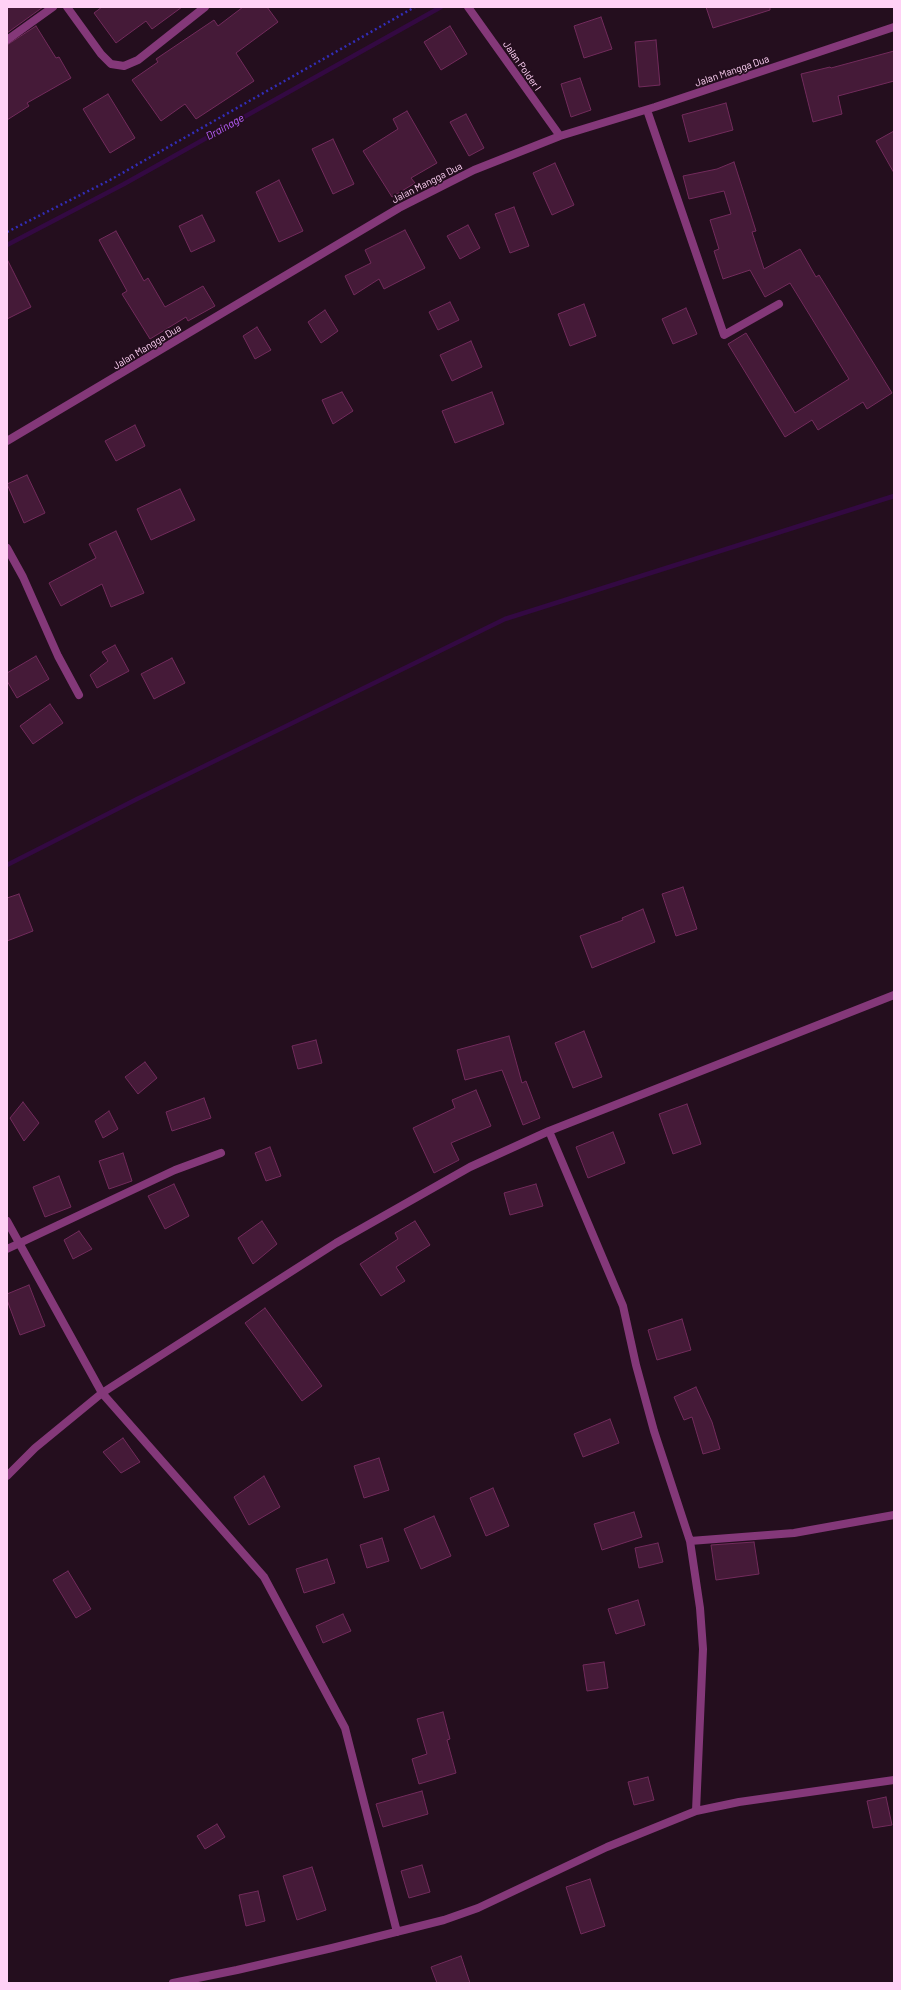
<!DOCTYPE html>
<html>
<head>
<meta charset="utf-8">
<style>
  body { margin:0 }
  #map { position:relative; width:901px; height:1990px; overflow:hidden; background:#240e1e; font-family:Barlow,sans-serif }
  canvas { display:block }
  .frame { position:absolute; inset:0; border:8px solid #ffd1f5; pointer-events:none }
</style>
</head>
<body>
<div id="map">
<canvas width="901" height="1990"></canvas>
<div class="frame"></div>
</div>
<script>
const g = document.querySelector('canvas').getContext('2d');
g.lineJoin = 'round';
function toPath(rows) {
  const path = new Path2D();
  for (const r of rows) {
    path.moveTo(r[0], r[1]);
    for (let i = 2; i < r.length; i += 2) path.lineTo(r[i], r[i + 1]);
  }
  return path;
}
function trace(path, color, width, dash) {
  g.strokeStyle = color;
  g.lineWidth = width;
  g.lineCap = dash ? 'butt' : 'round';
  g.setLineDash(dash || []);
  g.stroke(path);
}
function fill(path, color) {
  g.fillStyle = color;
  g.fill(path, 'evenodd');
}
function label(font, color, halo, rows, align = 'center') {
  g.font = font + ' Barlow,sans-serif';
  g.lineWidth = 3.5;
  g.setLineDash([]);
  g.textBaseline = 'middle';
  g.strokeStyle = halo;
  g.fillStyle = color;
  for (const [text, x, y, turn = 0] of rows) {
    g.save();
    g.translate(x, y);
    g.rotate((+turn || 0) * Math.PI / 180);
    g.textAlign = isNaN(turn) ? turn : align;
    if (halo) g.strokeText(text, 0, 0);
    g.fillText(text, 0, 0);
    g.restore();
  }
}
trace(toPath([
  [7,245,124,184,441,7],
  [7,865,137,799,505,619,894,496]
]), '#330942', 4.5);
const building = toPath([
  [7,7,43,7,7,33,7,7],
  [102,7,182,7,152,29,146,21,116,43,94,13,102,7],
  [243,7,267,7,278,22,236,53,254,81,196,119,185,104,161,121,132,80,158,62,156,59,214,20,218,26,243,7],
  [706,7,770,7,770,10,713,28,706,7],
  [601,17,612,49,584,58,574,26,601,17],
  [36,26,56,58,59,57,71,78,27,103,29,106,7,120,7,45,36,26],
  [450,26,467,54,441,70,424,42,450,26],
  [656,40,660,85,639,87,635,42,656,40],
  [894,51,894,81,838,96,842,114,813,122,801,74,830,67,831,68,894,51],
  [580,78,591,110,571,117,561,84,580,78],
  [108,94,135,138,110,153,83,109,108,94],
  [726,103,733,130,689,142,682,115,726,103],
  [407,111,437,163,411,178,415,183,392,197,363,151,398,129,393,119,407,111],
  [466,114,484,148,469,156,450,122,466,114],
  [894,131,894,173,876,141,894,131],
  [333,139,354,184,333,194,312,149,333,139],
  [734,162,756,231,752,232,764,269,800,249,816,277,819,275,892,393,867,409,863,402,818,430,812,420,785,437,728,344,746,333,795,413,849,379,790,283,765,297,750,270,723,279,714,251,719,249,710,220,731,214,724,191,689,199,683,176,717,169,734,162],
  [555,163,574,205,552,215,533,173,555,163],
  [279,180,303,231,279,242,256,192,279,180],
  [514,207,529,246,510,253,495,214,514,207],
  [202,215,215,241,191,252,179,226,202,215],
  [468,225,480,248,460,259,447,236,468,225],
  [405,230,425,268,384,289,379,279,354,295,345,276,371,263,365,250,405,230],
  [116,231,144,281,148,278,165,307,203,286,215,306,188,321,186,317,150,339,122,294,127,291,99,240,116,231],
  [7,259,31,307,7,319,7,259],
  [450,302,459,320,438,330,429,312,450,302],
  [584,304,596,336,570,346,558,314,584,304],
  [686,308,697,334,673,344,662,319,686,308],
  [325,310,338,331,321,343,308,322,325,310],
  [257,327,271,350,255,359,243,336,257,327],
  [471,341,482,367,452,381,440,355,471,341],
  [342,392,353,411,333,424,322,400,342,392],
  [492,392,504,424,455,443,442,411,492,392],
  [135,425,145,446,116,461,105,441,135,425],
  [27,475,45,513,24,523,7,484,27,475],
  [180,489,195,520,151,540,137,509,180,489],
  [116,531,144,593,111,607,102,584,61,606,49,583,96,558,89,544,116,531],
  [115,645,129,671,97,688,90,675,108,661,102,652,115,645],
  [36,656,49,679,17,698,7,681,7,673,36,656],
  [172,658,185,683,154,699,141,674,172,658],
  [50,704,63,723,33,744,20,726,50,704],
  [683,887,697,929,676,936,662,894,683,887],
  [19,894,33,931,7,941,7,898,19,894],
  [643,909,655,942,592,968,580,936,623,920,622,918,643,909],
  [584,1031,602,1077,573,1088,555,1043,584,1031],
  [509,1036,522,1083,526,1081,540,1118,523,1125,502,1070,465,1080,457,1050,509,1036],
  [316,1040,322,1063,298,1069,292,1046,316,1040],
  [145,1062,157,1078,138,1094,125,1077,145,1062],
  [476,1090,491,1126,451,1143,459,1160,434,1173,413,1128,455,1108,452,1100,476,1090],
  [204,1098,211,1118,172,1131,166,1112,204,1098],
  [23,1102,39,1123,24,1141,10,1118,23,1102],
  [687,1104,701,1144,673,1154,659,1114,687,1104],
  [109,1111,118,1129,103,1138,95,1121,109,1111],
  [613,1132,625,1163,588,1178,576,1147,613,1132],
  [270,1147,281,1176,266,1181,255,1153,270,1147],
  [123,1153,132,1181,109,1189,99,1161,123,1153],
  [59,1176,71,1207,45,1217,33,1187,59,1176],
  [174,1184,189,1216,165,1229,148,1196,174,1184],
  [536,1184,543,1206,510,1215,504,1193,536,1184],
  [262,1221,277,1244,253,1264,238,1238,262,1221],
  [415,1221,430,1245,396,1267,405,1281,381,1296,360,1264,398,1239,395,1233,415,1221],
  [79,1231,92,1249,73,1259,64,1240,79,1231],
  [29,1285,45,1326,20,1335,7,1300,7,1294,29,1285],
  [265,1308,322,1386,302,1401,245,1323,265,1308],
  [682,1319,691,1350,657,1360,648,1330,682,1319],
  [696,1387,712,1422,720,1449,703,1454,692,1417,684,1420,674,1397,696,1387],
  [610,1419,619,1443,583,1457,574,1434,610,1419],
  [123,1438,140,1462,121,1473,103,1452,123,1438],
  [379,1458,389,1490,364,1498,354,1466,379,1458],
  [264,1476,280,1507,249,1525,234,1497,264,1476],
  [493,1488,509,1526,486,1536,470,1498,493,1488],
  [634,1512,642,1537,602,1550,594,1524,634,1512],
  [434,1516,451,1556,421,1569,404,1529,434,1516],
  [382,1538,389,1561,367,1568,360,1545,382,1538],
  [754,1542,759,1574,716,1580,711,1545,754,1542],
  [658,1543,663,1562,639,1568,635,1548,658,1543],
  [327,1559,335,1583,304,1593,296,1569,327,1559],
  [68,1571,91,1609,76,1618,53,1580,68,1571],
  [638,1600,645,1625,616,1634,608,1609,638,1600],
  [343,1614,351,1631,323,1643,316,1626,343,1614],
  [604,1662,608,1688,587,1691,583,1665,604,1662],
  [443,1712,450,1739,447,1740,456,1773,419,1784,412,1759,427,1754,417,1719,443,1712],
  [648,1777,654,1800,634,1805,628,1782,648,1777],
  [422,1791,428,1814,383,1827,376,1804,422,1791],
  [886,1797,892,1825,873,1828,867,1801,886,1797],
  [217,1824,225,1837,205,1849,197,1836,217,1824],
  [422,1865,430,1892,409,1898,401,1871,422,1865],
  [312,1867,326,1910,297,1920,283,1876,312,1867],
  [590,1879,605,1926,581,1934,566,1887,590,1879],
  [258,1891,265,1921,246,1926,239,1895,258,1891],
  [461,1956,470,1983,437,1983,431,1967,461,1956]
]);
fill(building, '#451a38');
trace(building, '#722b5c', 1);
trace(toPath([
  [7,232,110,180,415,7]
]), '#332db8', 2.5, [2, 3]);
trace(toPath([
  [67,7,101,54,111,64,124,66,138,60,205,7],
  [468,7,560,136],
  [7,40,53,7],
  [647,110,724,335,779,304],
  [7,441,399,208,474,170,560,136,655,107,894,27],
  [7,548,23,577,58,656,79,695],
  [549,1131,623,1306,636,1365,654,1431,690,1541,700,1608,703,1649,696,1811],
  [7,1221,102,1393,264,1577,345,1728,397,1932],
  [7,1249,175,1170,221,1153],
  [7,1476,35,1448,102,1393,336,1243,470,1167,549,1131,894,995],
  [690,1541,794,1533,894,1515],
  [173,1983,237,1970,332,1948,444,1920,478,1908,607,1847,696,1811,739,1802,894,1780]
]), '#843879', 8);
label('10px', '#ffd1f5', '#240e1e', [
  ["Jalan Polder I",522,66,55],
  ["Jalan Mangga Dua",732,71,-19],
  ["Jalan Mangga Dua",427,183,-27],
  ["Jalan Mangga Dua",147,347,-31]
]);
label('italic 11px', '#ba5fff', '#240e1e', [
  ["Drainage",225,127,-29]
]);
</script>
</body>
</html>
